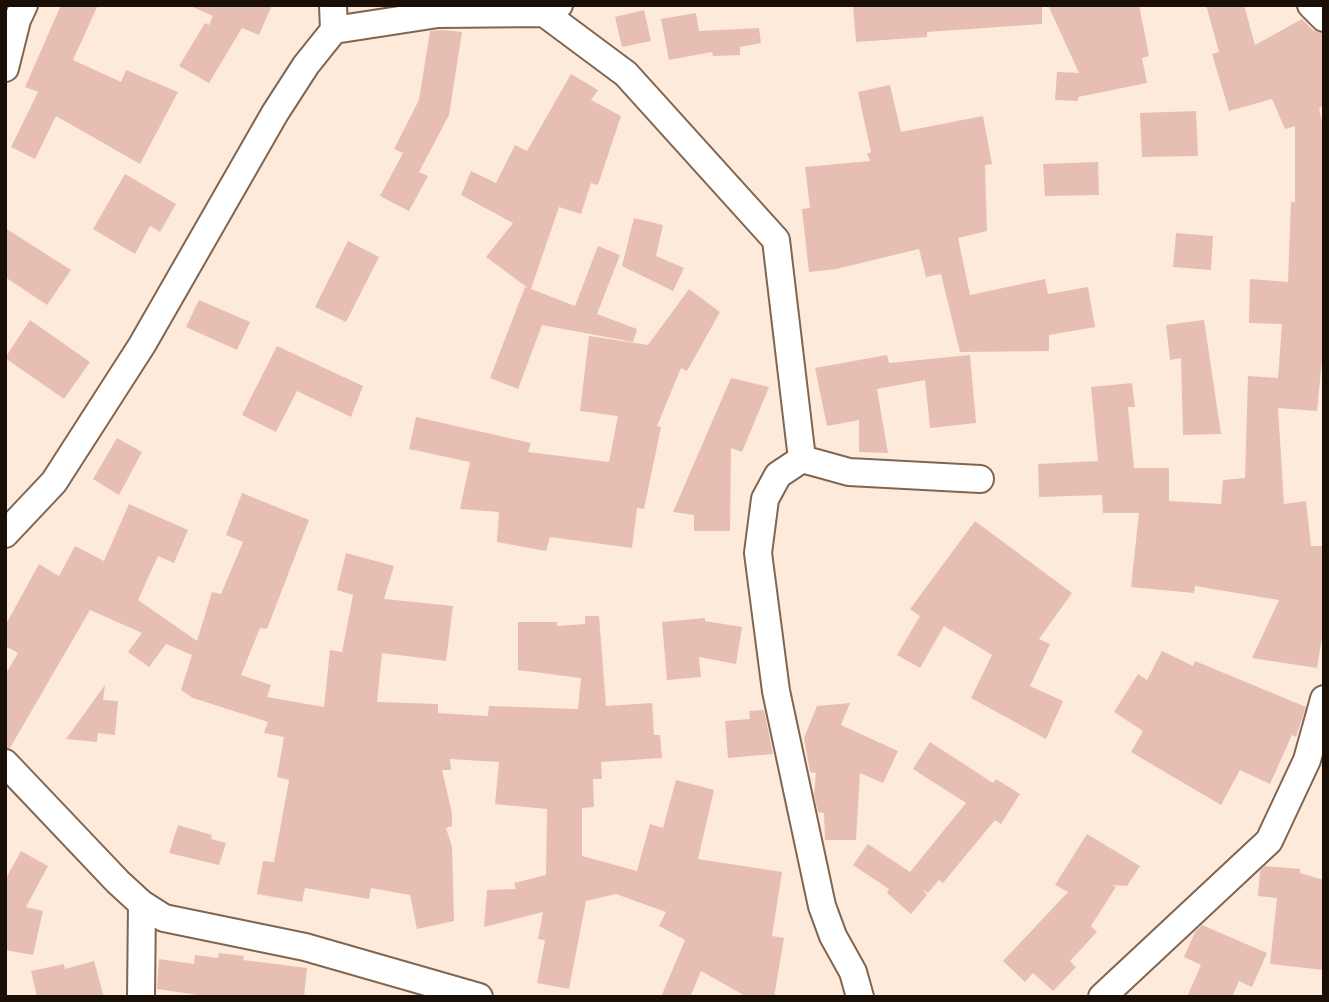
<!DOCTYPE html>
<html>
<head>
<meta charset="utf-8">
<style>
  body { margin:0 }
  #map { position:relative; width:1329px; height:1002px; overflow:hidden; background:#fdeadb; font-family:Manrope,sans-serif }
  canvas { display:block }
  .frame { position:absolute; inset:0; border:7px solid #190f06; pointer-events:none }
</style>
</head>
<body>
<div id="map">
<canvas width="1329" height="1002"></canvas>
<div class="frame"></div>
</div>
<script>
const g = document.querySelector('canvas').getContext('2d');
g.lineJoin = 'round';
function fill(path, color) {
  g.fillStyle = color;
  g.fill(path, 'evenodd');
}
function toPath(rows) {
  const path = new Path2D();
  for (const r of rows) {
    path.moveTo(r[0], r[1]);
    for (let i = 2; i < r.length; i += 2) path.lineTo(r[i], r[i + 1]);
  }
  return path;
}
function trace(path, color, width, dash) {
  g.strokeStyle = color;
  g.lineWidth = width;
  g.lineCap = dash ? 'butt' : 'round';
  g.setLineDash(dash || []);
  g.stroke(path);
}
fill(toPath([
  [61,5,98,5,73,60,121,82,126,70,178,92,140,164,56,116,35,159,11,147,38,92,25,87],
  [188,5,272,5,259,35,242,28,209,83,179,66,205,23,209,25,213,16],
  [853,5,1042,5,1042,24,927,32,927,37,856,42],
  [1048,5,1139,5,1149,56,1142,58,1147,83,1078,97,1078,101,1055,100,1057,72,1079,73],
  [1206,5,1244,5,1255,45,1302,19,1313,30,1324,33,1324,106,1319,108,1324,131,1324,340,1317,411,1278,408,1284,504,1306,501,1311,546,1324,546,1324,626,1317,668,1252,658,1279,600,1195,586,1194,593,1131,587,1139,513,1103,513,1102,495,1039,497,1038,464,1098,461,1091,387,1132,383,1135,407,1128,407,1134,468,1169,468,1169,501,1221,504,1223,480,1245,478,1248,376,1278,378,1282,324,1249,323,1250,279,1288,282,1291,202,1295,202,1295,126,1285,129,1272,99,1229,111,1212,54,1219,52],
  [644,10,651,41,622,47,615,17],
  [696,13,699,31,759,28,761,43,740,47,740,55,713,56,712,52,669,60,661,19],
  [444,30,462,32,449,115,419,172,428,176,409,211,380,196,403,153,394,149,419,100,430,31],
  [571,74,598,90,591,100,621,116,598,185,591,183,581,214,559,207,531,289,575,306,598,246,620,255,597,314,637,329,633,342,542,325,518,389,490,378,525,287,528,288,486,257,513,223,461,195,471,171,496,183,515,145,527,151],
  [890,85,901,132,983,116,992,164,985,165,987,231,958,238,970,295,1045,279,1048,294,1088,287,1095,327,1049,335,1049,351,960,352,941,274,926,277,919,249,836,269,809,272,802,209,810,208,805,167,870,161,867,154,871,152,858,92],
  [1196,111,1198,156,1142,157,1140,113],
  [1098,162,1099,195,1045,196,1043,164],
  [125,174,176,204,160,232,150,226,135,254,93,229],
  [634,218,663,225,656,256,684,268,673,291,622,266],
  [5,228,71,270,47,305,5,277],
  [1176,233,1213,236,1211,270,1173,267],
  [348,241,379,257,346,322,315,307],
  [689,289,720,312,687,371,681,368,657,426,661,427,644,509,637,508,632,548,550,537,546,551,497,542,499,512,460,509,470,462,409,449,416,417,531,443,528,452,609,462,618,416,580,411,589,336,648,345],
  [199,300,250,322,237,350,186,327],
  [30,320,90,362,64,399,5,358],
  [1204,320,1221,434,1183,435,1181,358,1170,360,1166,325],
  [277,346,363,386,351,417,297,391,276,432,242,415],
  [887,355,889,363,970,355,976,423,930,428,925,380,877,389,888,453,859,452,859,420,827,426,815,368],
  [731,378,769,387,742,452,731,448,730,531,694,531,694,515,673,512],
  [117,438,142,452,119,495,93,479],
  [242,493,309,520,267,629,260,628,241,675,271,685,267,697,324,707,330,650,342,652,353,595,337,590,346,553,394,566,384,599,453,606,446,661,382,653,377,702,438,704,438,713,488,716,489,706,578,709,581,678,518,670,518,622,557,622,557,626,585,624,585,616,599,616,606,706,652,703,654,735,660,735,662,758,601,762,602,779,593,779,594,807,582,808,582,856,637,871,650,824,663,828,676,780,714,790,698,859,782,872,772,936,784,938,774,997,747,997,701,971,690,997,661,997,685,940,659,926,666,912,616,894,586,901,569,989,537,983,545,940,538,939,543,912,484,927,487,890,516,889,514,883,546,875,547,809,495,804,499,762,450,759,451,770,442,770,452,813,452,826,446,828,452,847,454,921,417,929,410,895,371,888,369,899,305,888,302,902,257,894,263,861,274,862,289,780,277,777,284,737,264,733,268,722,193,698,181,690,192,655,166,644,149,667,128,652,142,633,90,610,10,748,5,748,5,675,18,653,5,646,5,626,39,564,59,576,75,546,104,561,129,504,188,530,174,563,158,556,138,600,197,641,212,592,221,594,243,542,226,535],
  [975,521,1072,593,1039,639,1050,644,1030,686,1063,701,1046,739,971,698,992,655,944,626,920,668,897,655,920,616,910,609],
  [705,618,705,621,742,627,736,664,699,657,701,677,667,680,662,622],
  [1162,651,1193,666,1195,661,1306,707,1296,737,1292,735,1270,784,1240,770,1221,805,1131,752,1143,731,1114,712,1138,674,1147,680],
  [105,685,103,700,118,701,115,735,98,733,97,742,66,739],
  [850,703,841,725,898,751,883,783,860,773,856,840,825,840,824,813,818,812,814,795,816,773,810,772,804,738,817,706],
  [764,710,773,754,728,758,725,721,750,719,749,711],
  [930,742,993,783,996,779,1020,794,1001,824,995,820,943,883,939,880,928,893,923,889,927,895,911,914,887,893,889,889,853,865,868,844,910,872,966,803,913,769],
  [178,825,212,835,211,839,226,843,219,865,169,853],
  [1087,834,1140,866,1127,886,1111,885,1116,887,1091,926,1097,932,1070,961,1076,967,1053,991,1033,973,1025,982,1003,961,1068,892,1055,885],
  [21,851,48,866,26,907,43,911,33,955,5,950,5,880],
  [1265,866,1300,869,1300,873,1324,880,1324,970,1270,964,1277,898,1258,896,1260,871],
  [1202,925,1267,953,1252,987,1239,981,1232,997,1187,997,1201,965,1184,957,1195,932],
  [219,953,244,956,243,960,307,968,304,997,212,997,157,989,159,959,194,964,195,955,218,958],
  [94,961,104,997,37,997,31,971,64,964,65,969]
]), '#e6bfb2');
const minor = toPath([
  [333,5,334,30],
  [1311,5,1324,18],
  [544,13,626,74,776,240,802,459],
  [5,68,17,20,24,5],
  [5,534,54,482,142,345,275,113,306,65,334,30,438,14,544,13,559,5],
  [5,763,118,882,142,904,164,918,305,947,479,997],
  [141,997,142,904],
  [860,997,853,972,833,936,822,906,776,691,758,553,765,499,778,475,802,459,849,472,980,479],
  [1102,997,1269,841,1307,760,1324,699]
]);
trace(minor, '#81654f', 30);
trace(minor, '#fff', 26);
</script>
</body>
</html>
